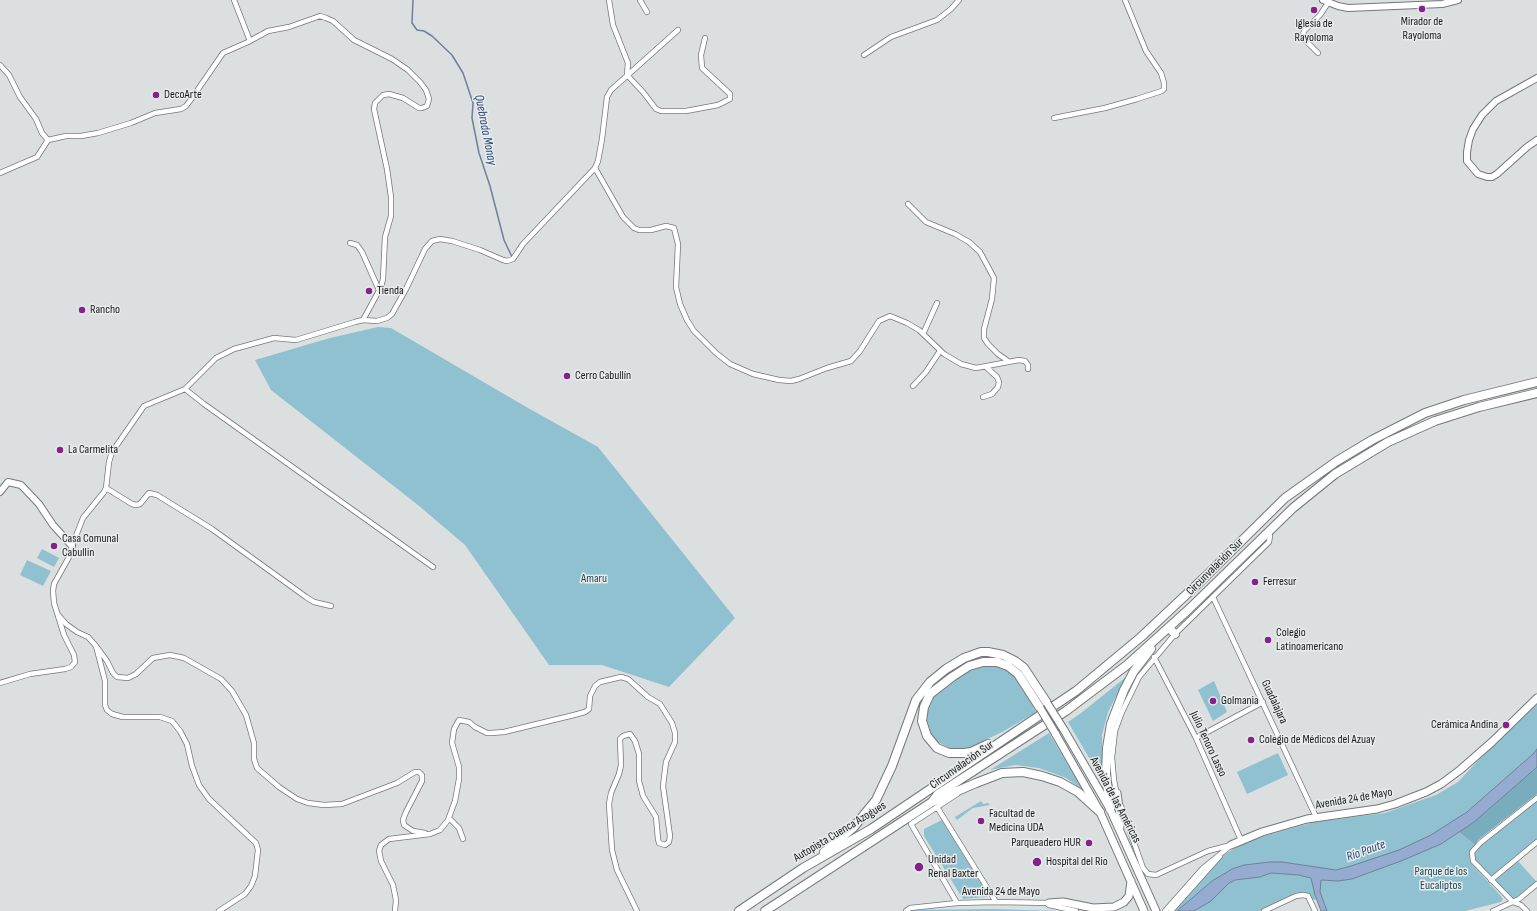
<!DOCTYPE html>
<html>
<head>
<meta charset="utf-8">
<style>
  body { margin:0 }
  canvas { display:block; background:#dbdfe0 }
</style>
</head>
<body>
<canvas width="1537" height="911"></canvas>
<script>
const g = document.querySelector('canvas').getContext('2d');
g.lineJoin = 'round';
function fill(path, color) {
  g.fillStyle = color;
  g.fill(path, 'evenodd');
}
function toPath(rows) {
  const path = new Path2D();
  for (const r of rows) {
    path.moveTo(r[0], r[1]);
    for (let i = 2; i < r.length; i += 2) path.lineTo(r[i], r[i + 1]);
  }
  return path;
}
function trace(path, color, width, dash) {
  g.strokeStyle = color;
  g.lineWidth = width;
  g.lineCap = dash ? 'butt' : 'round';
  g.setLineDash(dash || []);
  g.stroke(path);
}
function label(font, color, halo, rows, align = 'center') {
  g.font = font + ' "Sofia Sans Condensed",sans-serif';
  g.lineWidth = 3;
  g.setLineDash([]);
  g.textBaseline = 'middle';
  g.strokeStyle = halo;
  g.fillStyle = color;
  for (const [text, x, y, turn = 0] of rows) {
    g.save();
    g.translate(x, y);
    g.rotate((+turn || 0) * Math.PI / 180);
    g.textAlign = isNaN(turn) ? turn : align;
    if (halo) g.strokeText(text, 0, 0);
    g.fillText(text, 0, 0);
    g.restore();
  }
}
fill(toPath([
  [378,327,391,328,528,408,598,447,735,618,669,687,602,665,549,665,465,545,418,505,271,390,255,360,330,338],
  [42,549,59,558,54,567,37,558],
  [27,560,51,571,43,586,20,575],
  [991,666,1002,668,1014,675,1025,692,1036,712,1004,731,969,748,962,749,949,748,935,740,929,733,926,721,928,703,938,691,960,676,977,668],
  [1126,677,1108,712,1102,735,1102,764,1105,785,1068,722,1081,713],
  [1214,681,1227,712,1213,721,1198,690],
  [1537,704,1537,749,1533,754,1467,812,1431,835,1399,850,1351,866,1336,870,1282,862,1269,862,1244,865,1232,869,1212,881,1177,911,1171,911,1222,856,1237,847,1257,838,1314,822,1385,813,1436,795,1458,782,1489,749],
  [1049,733,1083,790,1066,778,1039,768,1015,765,990,770],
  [1278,753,1288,775,1247,794,1237,772],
  [1537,799,1537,840,1491,878,1473,860,1472,853,1476,847],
  [981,801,983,804,988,803,990,805,973,808,957,820,955,817],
  [942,820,988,894,987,897,963,899,924,836,924,829],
  [1459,832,1475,845,1470,851,1471,863,1500,895,1503,899,1501,902,1465,911,1327,911,1320,892,1321,880,1338,881,1352,879,1400,861,1441,844],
  [1517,860,1537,882,1513,901,1492,880],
  [1271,873,1299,875,1315,879,1319,899,1311,900,1303,895,1264,911,1194,911,1211,901,1229,883,1235,880,1260,877],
  [992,909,1059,911,907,911,910,910]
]), '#90c1d0');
fill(toPath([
  [1537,767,1537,794,1478,840,1475,845,1459,832,1474,822]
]), '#79adbd');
const water = toPath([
  [1537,749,1537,767,1474,822,1441,844,1401,861,1352,879,1338,881,1321,880,1320,892,1327,911,1321,911,1315,895,1311,878,1299,875,1271,873,1260,877,1235,880,1229,883,1211,901,1194,911,1177,911,1212,881,1232,869,1244,865,1270,862,1282,862,1336,870,1351,866,1399,850,1431,835,1467,812,1533,754,1537,749]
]);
fill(water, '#95abd0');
trace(water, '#707f99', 1);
trace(toPath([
  [413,0,412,23,417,30,424,31,432,36,452,55,463,73,473,103,472,118,479,153,490,186,504,240,513,259]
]), '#707f99', 1.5);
const minor = toPath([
  [234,0,250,41],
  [609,0,613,25,628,63,627,75,643,92,656,109,661,111,686,111,718,105,730,99,730,94,702,68,701,55,705,38],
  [640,0,647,12],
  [1318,53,1304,39,1303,35,1304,31,1320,15,1328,3],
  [864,55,891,37,937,20,951,9,959,0],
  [0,65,9,75,20,97,36,119,42,133,48,140],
  [1054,118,1105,108,1137,99,1162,91,1164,89,1164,83,1161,73,1146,51,1125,0],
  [595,168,623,217,634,228,639,230,651,230,666,226,674,228,678,244,676,287,680,304,687,320,694,331,716,353,730,364,753,374,779,380,791,381,799,379,827,368,851,361,860,351,879,321,890,316,907,323,919,330,944,354,961,364,976,368,1019,360,1025,361,1028,365,1028,369],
  [0,173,37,157,48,140,66,136,81,136,98,133,131,123,155,113,181,109,186,106,192,98,223,53,248,42,268,31,289,27,320,16,326,18,333,21,354,40,392,59,408,70,420,82,426,90,429,99,427,106,422,108,419,108,403,98,389,94,383,95,375,103,374,109,387,169,391,197,391,216,385,237,383,279,381,287,363,320],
  [908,204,926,222,955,234,969,242,980,252,994,278,992,299,984,329,984,338,988,344,998,354,1008,361],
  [350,243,357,245,362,252,379,290],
  [923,334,937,303],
  [913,386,926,372,940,351],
  [185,389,204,404,433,567],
  [983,397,992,394,998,387,999,382,997,377,986,367],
  [106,488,132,504,136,505,140,504,149,493,157,495,212,529,306,597,314,602,331,606],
  [1213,597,1316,817],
  [59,616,66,624,77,632,88,637,96,646,105,681,105,705,107,710,112,714,123,717,160,717,172,721,180,731,187,744,192,766,199,785,209,799,256,843,258,850,255,876,251,886,245,894,219,911],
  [96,646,107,661,113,673,117,677,128,678,136,674,153,658,170,655,184,658,221,679,232,691,246,715,254,743,254,759,257,768,279,787,297,799,308,803,324,805,342,804,397,783,415,772,419,772,422,775,422,781,406,812,403,820,404,825,413,831,425,833],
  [1154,657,1196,738,1241,840],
  [0,683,30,674,65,669,71,667,75,662,74,655,64,635,54,603,53,591,54,584,69,557,72,546,83,518,104,492,106,488,109,462,112,452,144,406,185,389,216,358,234,349,274,338,296,340,355,322,363,320,377,321,387,318,392,314,406,289,425,249,432,241,440,239,452,241,480,250,503,260,507,261,513,259,523,244,595,168,598,161,602,139,607,97,611,90,678,30],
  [1196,738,1263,702],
  [1117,796,1114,780,1112,758,1115,731,1122,712,1139,677,1175,634,1269,542,1270,536,1268,531],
  [1121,806,1143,868,1148,874,1156,875,1208,851,1231,845],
  [937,807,996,902],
  [449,818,459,828,463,839],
  [1491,880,1537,842],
  [957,903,911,824,957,794],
  [1049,905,1076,911],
  [395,911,396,900,393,885,381,861,379,851,381,845,389,839,430,834,440,830,448,820,455,801,459,779,459,767,452,743,454,729,459,720,469,722,475,727,487,733,491,733,504,732,574,715,585,712,589,709,590,696,595,686,600,682,621,677,628,679,648,697,660,704,672,723,675,733,675,742,666,762,663,786,670,836,669,842,665,845,659,843,658,839,656,817,643,796,639,781,639,754,635,741,630,734,623,736,620,739,621,765,619,774,611,793,609,804,612,850,617,870,637,911],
  [906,911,910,908,957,903,996,902,1051,903],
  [1165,911,1203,868,1228,848],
  [1171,911,1220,856],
  [1264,911,1296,896,1303,895,1308,896,1315,911],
  [1493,911,1519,899,1537,884],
  [1527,911,1521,905,1513,902,1478,866,1473,861,1472,852,1480,843,1537,798]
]);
const tertiary = toPath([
  [1323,0,1338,6,1348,8,1442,4,1458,0],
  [1537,78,1496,101,1482,115,1473,129,1469,140,1467,152,1467,161,1478,174,1487,177,1492,177,1497,174,1527,147,1537,140],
  [0,492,8,482,21,485,39,504,53,525,72,546]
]);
const secondary = toPath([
  [1231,845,1262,832,1307,819,1377,809,1395,804,1426,792,1441,784,1460,770,1492,742,1537,698]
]);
const primary = toPath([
  [1064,730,1110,809,1156,911],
  [1055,733,1100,812,1144,911],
  [1117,793,1120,815,1120,827],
  [1049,903,1063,902,1093,908,1114,907,1124,902,1129,896,1131,881]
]);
const trunk = toPath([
  [1169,628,1175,634],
  [988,744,971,752,964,753,949,753,937,748,927,736,922,721,924,707,930,694,952,677,969,666,983,662,997,662,1008,666,1018,674,1040,708],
  [932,802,938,794,1066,711,1127,665,1188,610,1293,508,1335,474,1388,442,1435,421,1479,407,1537,393],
  [1110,809,1106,774,1107,748,1111,724,1124,690,1134,671,1151,649],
  [824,852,853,828,876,800,892,766,916,700,930,682,946,669,964,658,981,652,988,652,1003,655,1015,661,1024,668,1047,703],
  [739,911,803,868,871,829,1076,691,1141,637,1205,577,1285,498,1337,461,1372,440,1425,413,1464,400,1537,382],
  [765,911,932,802,976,783,1002,773,1023,772,1042,776,1060,782,1078,792,1100,812]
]);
trace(minor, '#757879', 6);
trace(tertiary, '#757879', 8);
trace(secondary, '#757879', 9);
trace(primary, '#757879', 9);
trace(trunk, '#757879', 10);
trace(minor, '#fff', 4.5);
trace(tertiary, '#fff', 6);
trace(secondary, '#fff', 7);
trace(primary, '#fff', 7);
trace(trunk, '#fff', 8);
const primaryBridge = toPath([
  [1047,703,1064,730],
  [1040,708,1055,733]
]);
trace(primaryBridge, '#757879', 9, []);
trace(primaryBridge, '#fff', 7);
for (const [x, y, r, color] of [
  [1422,9,4,"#852189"],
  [1314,10,4,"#852189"],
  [156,95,4,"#852189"],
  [369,291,4,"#852189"],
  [82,310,4,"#852189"],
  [567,376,4,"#852189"],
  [60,450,4,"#852189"],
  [54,546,4,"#852189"],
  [1255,582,4,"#852189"],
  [1268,640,4,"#852189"],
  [1213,701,4,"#852189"],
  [1506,725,4,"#852189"],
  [1251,740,4,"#852189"],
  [981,821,4,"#852189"],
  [1089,843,4,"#852189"],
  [1037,862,5,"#852189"],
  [919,867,5,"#852189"]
]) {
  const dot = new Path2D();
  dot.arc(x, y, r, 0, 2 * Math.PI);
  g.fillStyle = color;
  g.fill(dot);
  trace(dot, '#e8eced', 1.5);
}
label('12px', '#181919', '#e8eced', [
  ["Mirador de",1422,22,"center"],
  ["Rayoloma",1422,36,"center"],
  ["Iglesia de",1314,24,"center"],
  ["Rayoloma",1314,38,"center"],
  ["DecoArte",164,95],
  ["Tienda",377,291],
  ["Rancho",90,310],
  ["Cerro Cabullín",575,376],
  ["La Carmelita",68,450],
  ["Casa Comunal",62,539],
  ["Cabullin",62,553],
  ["Ferresur",1263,582],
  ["Colegio",1276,633],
  ["Latinoamericano",1276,647],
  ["Golmania",1221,701],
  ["Cerámica Andina",1498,725,"right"],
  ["Colegio de Médicos del Azuay",1259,740],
  ["Facultad de",989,814],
  ["Medicina UDA",989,828],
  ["Parqueadero HUR",1081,843,"right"],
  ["Unidad",928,860],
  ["Renal Baxter",928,874],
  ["Hospital del Rio",1046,862]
], 'left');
label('12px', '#181919', '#e8eced', [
  ["Circunvalación Sur",1215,567,-45],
  ["Guadalajara",1274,702,65],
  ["Julio Tenoro Lasso",1208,744,65],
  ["Circunvalación Sur",962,765,-35],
  ["Avenida 24 de Mayo",1354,799,-10],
  ["Avenida de las Américas",1115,800,62],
  ["Autopista Cuenca Azogues",840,832,-31],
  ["Avenida 24 de Mayo",1001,892]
]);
label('12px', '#1a4854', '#e8eced', [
  ["Amaru",594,579],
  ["Parque de los",1441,872],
  ["Eucaliptos",1441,886]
]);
label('italic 13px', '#2b4778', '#e8eced', [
  ["Quebrada Monay",485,130,79],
  ["Río Paute",1366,851,-20]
]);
</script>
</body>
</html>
